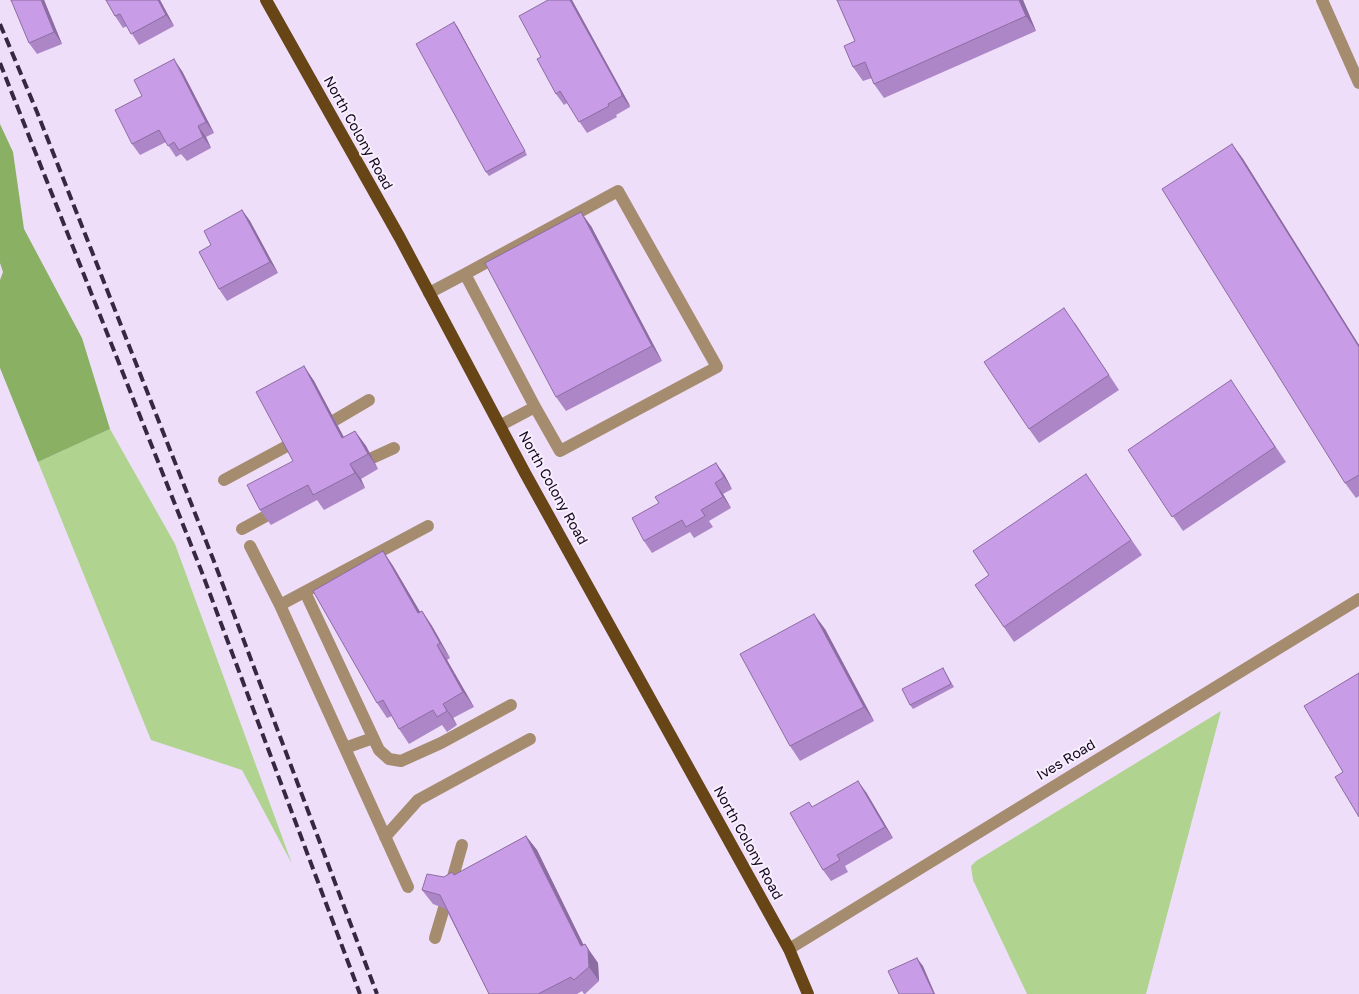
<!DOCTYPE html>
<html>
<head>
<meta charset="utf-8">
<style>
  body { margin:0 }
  canvas { display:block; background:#eedefa }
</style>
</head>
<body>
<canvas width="1359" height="994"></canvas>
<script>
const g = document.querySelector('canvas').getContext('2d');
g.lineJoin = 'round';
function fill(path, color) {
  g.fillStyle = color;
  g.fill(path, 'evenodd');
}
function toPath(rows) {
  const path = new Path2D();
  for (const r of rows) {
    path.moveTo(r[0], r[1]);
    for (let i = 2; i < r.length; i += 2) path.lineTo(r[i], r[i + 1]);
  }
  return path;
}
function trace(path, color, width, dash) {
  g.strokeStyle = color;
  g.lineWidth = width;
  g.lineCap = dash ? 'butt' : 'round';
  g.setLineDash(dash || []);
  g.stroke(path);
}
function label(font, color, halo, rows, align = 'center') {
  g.font = font + ' "Golos Text",sans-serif';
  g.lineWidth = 4;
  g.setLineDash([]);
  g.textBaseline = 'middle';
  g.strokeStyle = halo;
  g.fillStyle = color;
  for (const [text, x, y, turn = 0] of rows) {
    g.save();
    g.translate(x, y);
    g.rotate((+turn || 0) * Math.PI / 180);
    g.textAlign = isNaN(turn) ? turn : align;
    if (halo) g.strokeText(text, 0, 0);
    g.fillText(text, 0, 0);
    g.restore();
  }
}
fill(toPath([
  [110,429,175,544,292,864,242,770,151,740,38,462],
  [1221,711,1146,994,1027,994,973,880,971,866,976,861]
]), '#b0d390');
fill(toPath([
  [0,124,13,152,24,229,82,338,110,429,38,462,0,368,0,280,3,272,0,263]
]), '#89b063');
trace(toPath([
  [465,274,618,191,717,367,560,451,535,407],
  [429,293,465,274,535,407,501,425],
  [335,420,369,400],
  [372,458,394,448],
  [224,480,287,446],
  [242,529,266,516],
  [250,546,280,605,408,887],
  [305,592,379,750,389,759,401,761,441,743,511,705],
  [280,605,428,526],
  [345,748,373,738],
  [385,837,418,800,530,739],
  [449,891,462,845],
  [435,938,444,908]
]), '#a58c6f', 12);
trace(toPath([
  [789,949,1359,599]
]), '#a58c6f', 12);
trace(toPath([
  [1322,0,1359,83]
]), '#a58c6f', 12);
trace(toPath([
  [266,0,400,238,525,473,789,949,808,994]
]), '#674517', 12);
trace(toPath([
  [0,24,37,112,215,564,377,994],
  [0,63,201,570,360,994]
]), '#362840', 4, [10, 5]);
fill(toPath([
  [44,0,62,44,37,54,29,43],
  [106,0,160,0,174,26,139,45,127,26,123,28,115,16],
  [548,0,572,0,629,104,630,107,616,115,617,117,587,133,567,103,564,105,556,94,541,57],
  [837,0,1023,0,1036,31,884,98,874,84,872,78,863,81,853,67,855,41],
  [457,26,527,155,489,176,486,172],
  [182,71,214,133,206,137,211,148,187,161,181,154,176,157,166,142,140,155,132,144,142,96],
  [1232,144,1243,159,1359,345,1359,496,1356,498,1345,483],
  [242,210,250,221,278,273,227,301,219,289,211,245],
  [591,226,662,361,566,411,556,397],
  [1075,323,1119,390,1039,443,1029,429],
  [304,366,314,381,344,437,355,431,366,446,378,469,361,479,365,488,324,510,317,500,271,525,260,510,293,461],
  [1241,395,1286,462,1183,531,1128,450],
  [724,474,732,489,723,494,731,508,709,521,713,527,694,538,690,532,652,553,644,541],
  [1086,474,1142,555,1014,642,975,585,989,575],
  [383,551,393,566,420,612,422,611,432,626,450,658,447,660,474,707,453,718,457,725,447,732,442,725,409,744,399,729,392,716,387,718,377,703],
  [825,629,874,721,800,761,790,746],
  [943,668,954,687,913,709,910,705],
  [866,792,893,838,845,866,848,872,831,881,823,870,813,807],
  [526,836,537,850,583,944,585,944,598,963,599,981,585,994,584,994,582,991,577,994,489,994,446,909,433,904,422,890,444,877,454,875]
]), '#ac86c6');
fill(toPath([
  [41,0,44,0,62,44,54,32],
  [158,0,160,0,174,26,166,15],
  [570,0,572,0,573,2,629,104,630,107,622,96],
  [1019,0,1023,0,1036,31,1026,16],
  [454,22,457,26,527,155,525,151],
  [174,59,182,71,214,133,206,122],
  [198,126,206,137,211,148,203,137],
  [1232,144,1243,159,1359,345,1359,347],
  [242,210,250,221,278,273,270,262],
  [581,212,591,226,662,361,652,346],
  [304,366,314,381,352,453,342,438],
  [355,431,366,446,378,469,368,454],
  [716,463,724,474,732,489,724,477],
  [350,464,361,479,365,488,355,473],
  [715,483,723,494,731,508,723,497],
  [383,551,393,566,429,627,418,613],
  [422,611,432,626,450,658,440,643],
  [814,614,825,629,874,721,864,707],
  [437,645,447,660,474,707,463,692],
  [443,704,453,718,457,725,447,711],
  [858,781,866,792,893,838,885,827],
  [526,836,537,850,588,954,588,949,598,963,599,981,589,967,581,946],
  [917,958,923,966,935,994,934,994]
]), '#8c6da1');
const building = toPath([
  [11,0,41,0,54,32,29,43,11,0],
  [106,0,158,0,166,15,131,34,120,14,115,16,106,0],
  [548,0,570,0,621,92,622,96,608,104,609,106,579,122,560,91,556,94,537,59,541,57,519,16,548,0],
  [837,0,1019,0,1026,16,874,84,865,62,853,67,844,46,855,41,837,0],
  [454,22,525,151,486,172,416,44,454,22],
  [174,59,206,122,198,126,203,137,179,150,174,142,168,146,159,130,132,144,115,110,142,96,134,80,174,59],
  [1232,144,1359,347,1359,475,1345,483,1162,189,1232,144],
  [242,210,270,262,219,289,199,252,211,245,204,231,242,210],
  [581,212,652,346,556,397,485,263,581,212],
  [1064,308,1109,375,1029,429,984,362,1064,308],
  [304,366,342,438,355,431,368,454,350,464,355,473,313,495,308,485,260,510,247,485,293,461,256,392,304,366],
  [1231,380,1275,447,1172,517,1128,450,1231,380],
  [716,463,724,477,715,483,723,497,701,510,705,516,686,527,682,520,644,541,632,518,659,503,655,497,716,463],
  [1086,474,1131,540,1004,627,975,585,989,575,973,551,1086,474],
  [383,551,418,613,422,611,440,643,437,645,463,692,443,704,447,711,437,717,433,710,399,729,383,700,377,703,313,591,383,551],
  [814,614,864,707,790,746,740,654,814,614],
  [943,668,951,684,910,705,902,689,943,668],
  [1359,673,1359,817,1335,777,1343,772,1304,706,1359,673],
  [858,781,885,827,837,855,840,860,823,870,790,813,809,802,812,807,858,781],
  [526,836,581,946,585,944,588,949,589,967,574,980,571,977,538,994,489,994,440,895,422,890,427,874,444,877,452,872,454,875,526,836],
  [917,958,934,994,899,994,888,971,917,958]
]);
fill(building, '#c89ce6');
trace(building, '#8c6da1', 1);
label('14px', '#13051c', '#f7effd', [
  ["North Colony Road",358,133,61],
  ["North Colony Road",553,488,61],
  ["Ives Road",1066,760,-31],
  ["North Colony Road",748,843,61]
]);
</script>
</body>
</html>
